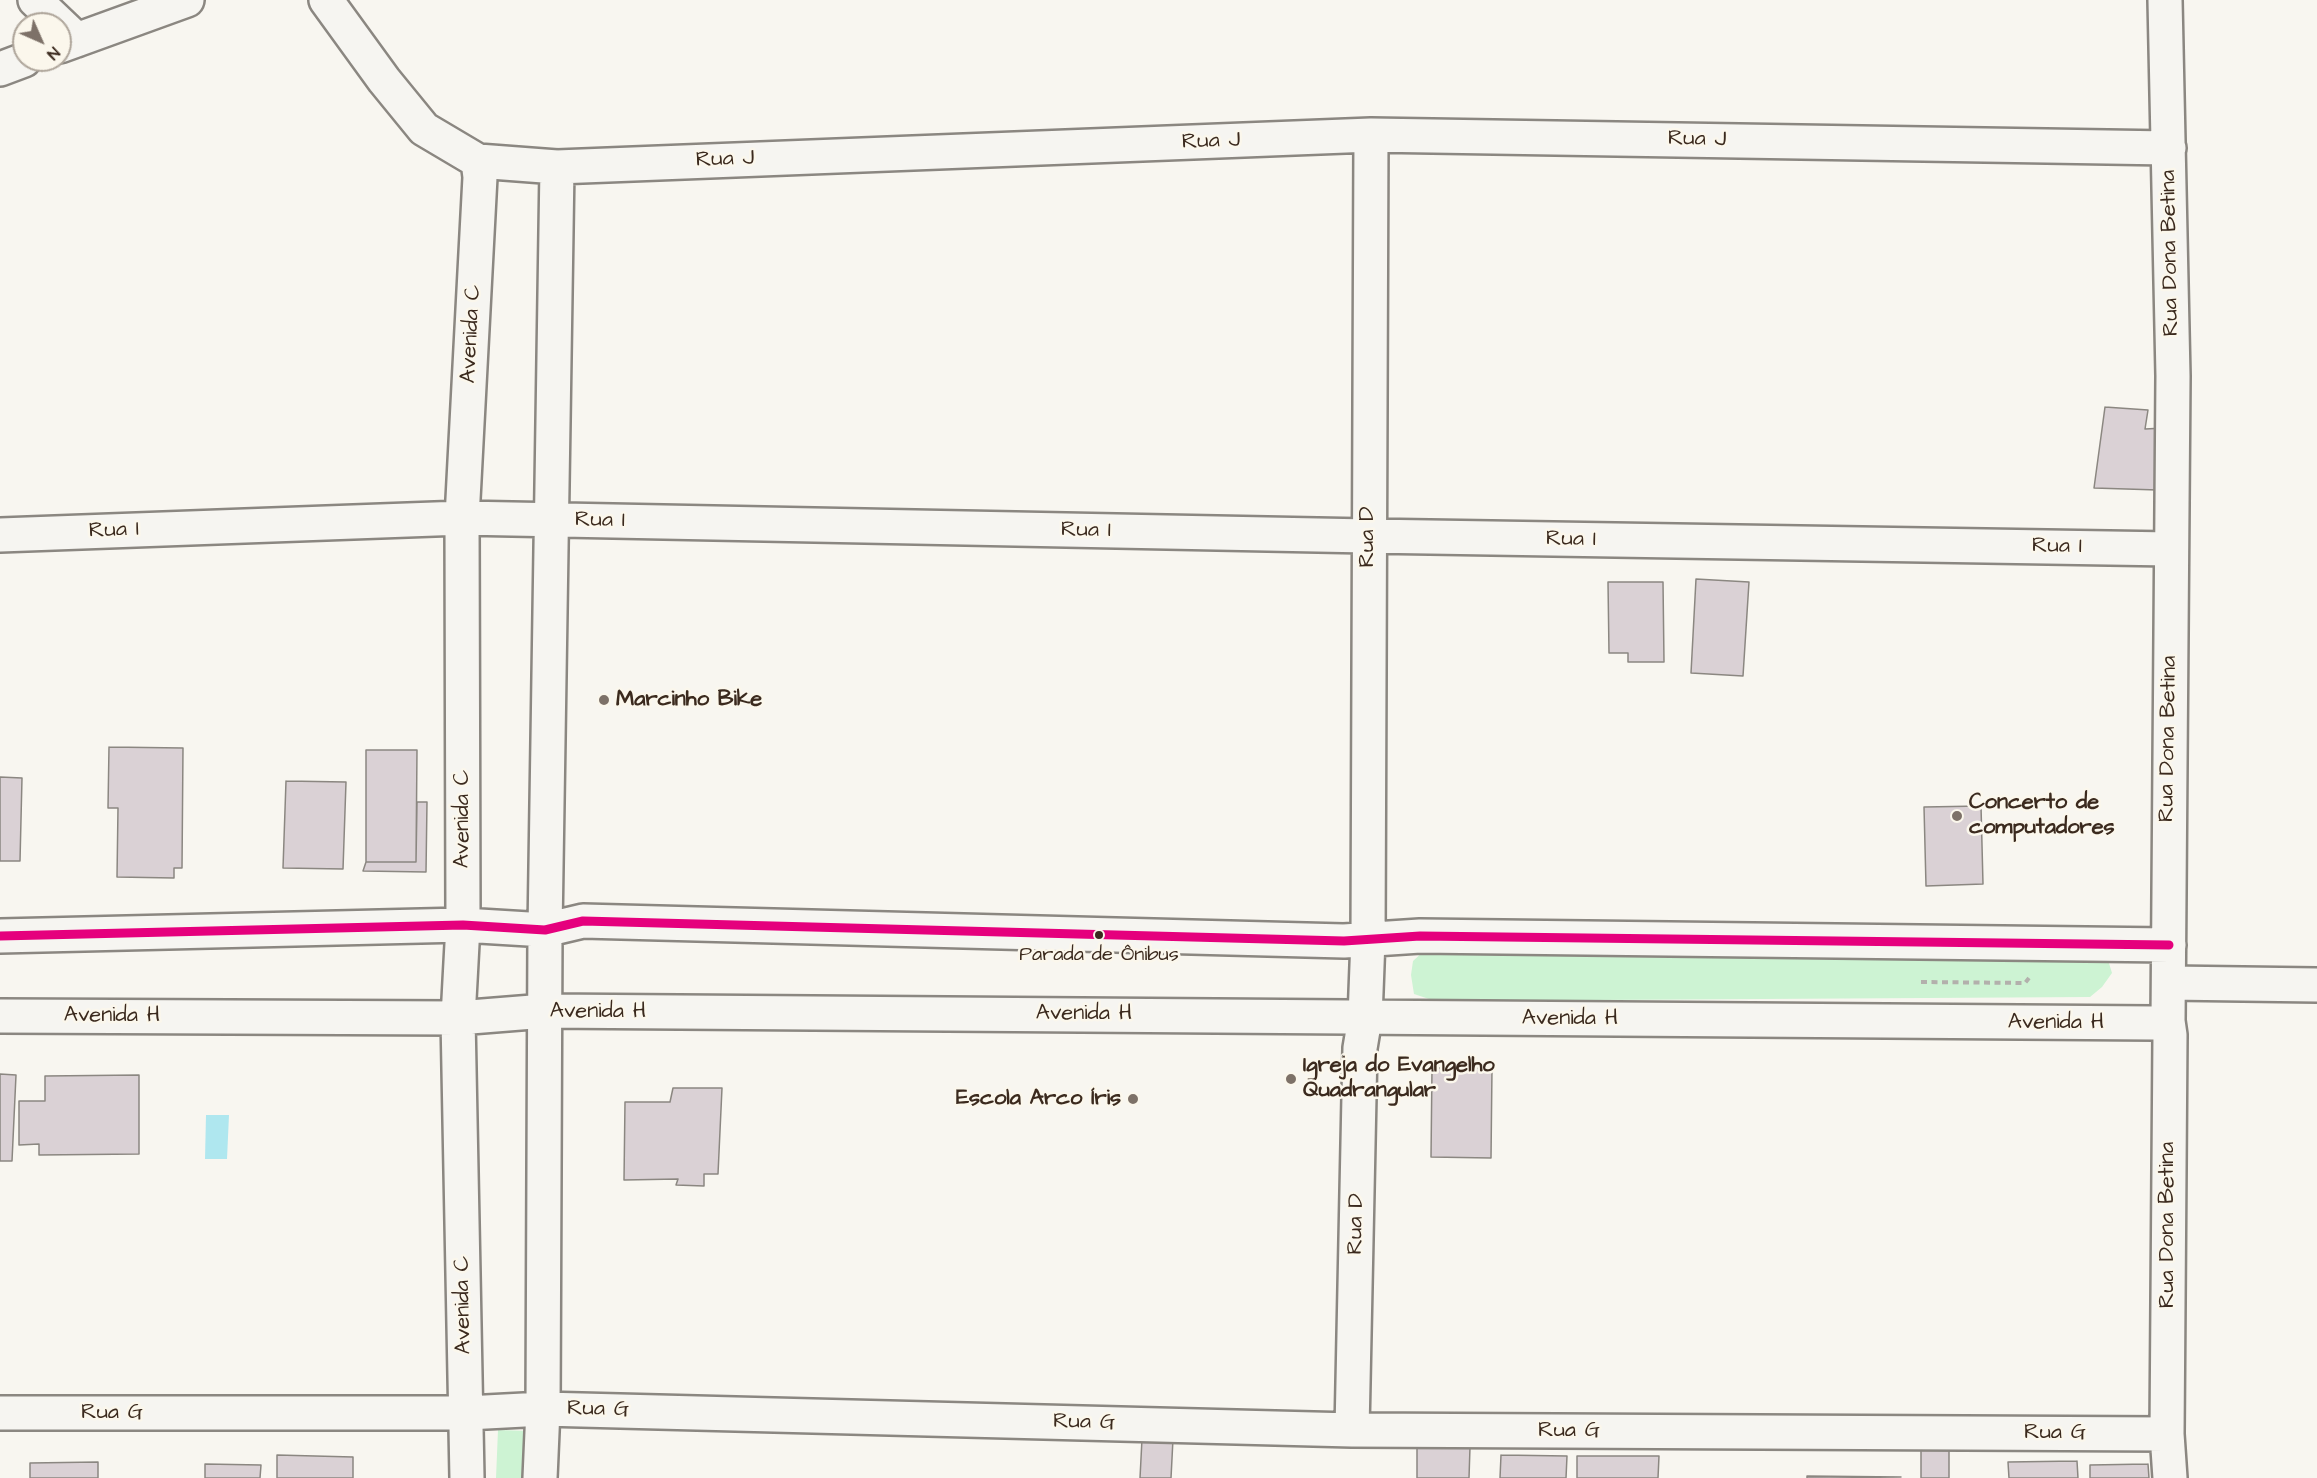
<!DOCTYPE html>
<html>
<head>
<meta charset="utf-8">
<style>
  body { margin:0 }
  #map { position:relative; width:2317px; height:1478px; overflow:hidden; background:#f8f6f0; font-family:"Architects Daughter",sans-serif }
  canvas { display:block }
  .north { position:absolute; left:12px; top:12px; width:60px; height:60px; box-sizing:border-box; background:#fbf7ec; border:2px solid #aea59a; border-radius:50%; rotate:135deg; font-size:16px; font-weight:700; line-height:24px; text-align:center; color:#3b2a1e }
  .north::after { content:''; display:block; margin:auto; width:21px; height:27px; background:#7d7168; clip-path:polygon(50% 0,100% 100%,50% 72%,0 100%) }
</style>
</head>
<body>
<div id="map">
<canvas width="2317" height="1478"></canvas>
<div class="north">N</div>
</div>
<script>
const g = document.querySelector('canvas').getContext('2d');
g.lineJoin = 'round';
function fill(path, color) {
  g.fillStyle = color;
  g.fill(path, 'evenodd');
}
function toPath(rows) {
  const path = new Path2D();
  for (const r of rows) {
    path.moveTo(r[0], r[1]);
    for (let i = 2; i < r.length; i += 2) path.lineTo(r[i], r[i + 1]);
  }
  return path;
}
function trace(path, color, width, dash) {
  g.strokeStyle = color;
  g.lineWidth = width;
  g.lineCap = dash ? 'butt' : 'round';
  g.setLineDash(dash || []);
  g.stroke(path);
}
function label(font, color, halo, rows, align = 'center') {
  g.font = font + ' "Architects Daughter",sans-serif';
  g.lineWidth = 5;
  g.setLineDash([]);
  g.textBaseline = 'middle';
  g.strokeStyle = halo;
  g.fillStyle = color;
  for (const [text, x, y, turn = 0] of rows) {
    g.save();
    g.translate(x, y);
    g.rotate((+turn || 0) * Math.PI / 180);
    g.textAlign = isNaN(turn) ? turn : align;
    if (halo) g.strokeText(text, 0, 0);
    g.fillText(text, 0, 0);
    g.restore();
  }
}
fill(toPath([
  [1426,949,2108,960,2112,973,2102,987,2090,997,1435,1001,1414,994,1411,975,1413,961],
  [498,1430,530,1431,528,1478,496,1478]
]), '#cdf3d3');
fill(toPath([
  [206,1115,229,1115,227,1159,205,1159]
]), '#afe7ef');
const building = toPath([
  [2105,407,2148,410,2145,429,2164,428,2158,490,2094,488,2105,407],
  [1696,579,1749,582,1743,676,1691,673,1696,579],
  [1608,582,1663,582,1664,662,1628,662,1628,653,1609,653,1608,582],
  [109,747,183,748,182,868,174,868,174,878,117,877,118,808,108,808,109,747],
  [366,750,417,750,416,862,366,862,366,750],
  [0,777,22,778,20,861,0,861,0,777],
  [286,781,346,782,343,869,283,868,286,781],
  [417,802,427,802,426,872,363,871,366,862,416,862,417,802],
  [1981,806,1983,884,1926,886,1924,807,1981,806],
  [1432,1068,1492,1068,1491,1158,1431,1157,1432,1068],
  [0,1074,16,1075,12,1161,0,1161,0,1074],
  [139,1075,139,1154,39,1155,39,1144,19,1145,19,1101,45,1101,45,1076,139,1075],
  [673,1088,722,1088,718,1174,704,1174,704,1186,676,1185,678,1179,624,1180,625,1102,670,1102,673,1088],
  [1142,1439,1173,1439,1171,1478,1140,1478,1142,1439],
  [1417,1446,1470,1447,1469,1478,1417,1478,1417,1446],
  [1921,1447,1949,1447,1949,1478,1921,1478,1921,1447],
  [277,1455,353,1457,353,1478,277,1478,277,1455],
  [1501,1455,1567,1456,1566,1478,1500,1478,1501,1455],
  [1577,1456,1659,1456,1658,1478,1577,1478,1577,1456],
  [2077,1461,2078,1478,2009,1478,2008,1462,2077,1461],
  [98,1462,98,1478,30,1478,30,1463,98,1462],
  [205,1464,261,1465,260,1478,205,1478,205,1464],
  [2148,1464,2149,1478,2090,1478,2090,1465,2148,1464],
  [1807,1476,1901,1477,1807,1478,1807,1476]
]);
fill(building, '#dad1d5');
trace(building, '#8b8781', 1.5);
const minor = toPath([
  [35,0,77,40],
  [326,0,384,80,424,129,478,161,557,167,1371,135,2169,148],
  [2165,0,2173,376,2168,1021,2170,1035,2167,1434,2170,1478],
  [60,46,187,0],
  [0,69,24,60],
  [0,535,462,518,1368,536,2171,549],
  [0,936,463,925,545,930,583,921,1344,941,1420,936,2169,945],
  [2169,983,2317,985],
  [0,1016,458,1018,545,1011,2154,1023,2168,1021],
  [0,1413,467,1413,543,1409,1352,1430,2167,1434],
  [1352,1430,1360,1048,1365,1018,1368,939,1371,135],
  [467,1478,458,1018,463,925,462,518,480,177,478,161],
  [540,1478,543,1409,545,930,557,167]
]);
trace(minor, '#8b8781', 38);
trace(toPath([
  [1921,982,2025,983,2029,978]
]), '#b3b0ac', 4, [6, 4.5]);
trace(minor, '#f6f5f1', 33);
trace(toPath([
  [0,936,463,925,545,930,583,921,1344,941,1420,936,2169,945]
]), '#e5007d', 9);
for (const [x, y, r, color] of [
  [604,700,6,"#7d7168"],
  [1957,816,6,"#7d7168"],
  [1099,935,5,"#3b2a1e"],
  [1291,1079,6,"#7d7168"],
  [1133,1099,6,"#7d7168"]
]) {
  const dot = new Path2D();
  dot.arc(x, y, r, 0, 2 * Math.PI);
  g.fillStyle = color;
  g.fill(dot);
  trace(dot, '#fbf7ec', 2);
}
label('20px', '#3b2a1e', '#fbf7ec', [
  ["Parada de Ônibus",1099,956]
]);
label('22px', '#3b2a1e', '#fbf7ec', [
  ["Rua J",1697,140,1],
  ["Rua J",1211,142,-2],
  ["Rua J",725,160,-2],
  ["Rua Dona Betina",2171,253,-91],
  ["Avenida C",472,334,-87],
  ["Rua I",600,521,1],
  ["Rua I",114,531,-2],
  ["Rua I",1086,531,1],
  ["Rua D",1368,537,-90],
  ["Rua I",1571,540,1],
  ["Rua I",2057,547,1],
  ["Rua Dona Betina",2169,739,-89],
  ["Avenida C",463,819,-90],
  ["Avenida H",598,1012],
  ["Avenida H",1084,1014],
  ["Avenida H",112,1016],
  ["Avenida H",1570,1019],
  ["Avenida H",2056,1023],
  ["Rua D",1357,1224,-89],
  ["Rua Dona Betina",2168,1225,-90],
  ["Avenida C",464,1305,-91],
  ["Rua G",598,1410,1],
  ["Rua G",112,1413],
  ["Rua G",1084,1423,1],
  ["Rua G",1569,1431],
  ["Rua G",2055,1433]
]);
label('bold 22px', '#3b2a1e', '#fbf7ec', [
  ["Marcinho Bike",616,700],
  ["Concerto de",1969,803],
  ["computadores",1969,828],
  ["Igreja do Evangelho",1303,1066],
  ["Quadrangular",1303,1091],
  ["Escola Arco Íris",1121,1099,"right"]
], 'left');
</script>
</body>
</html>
